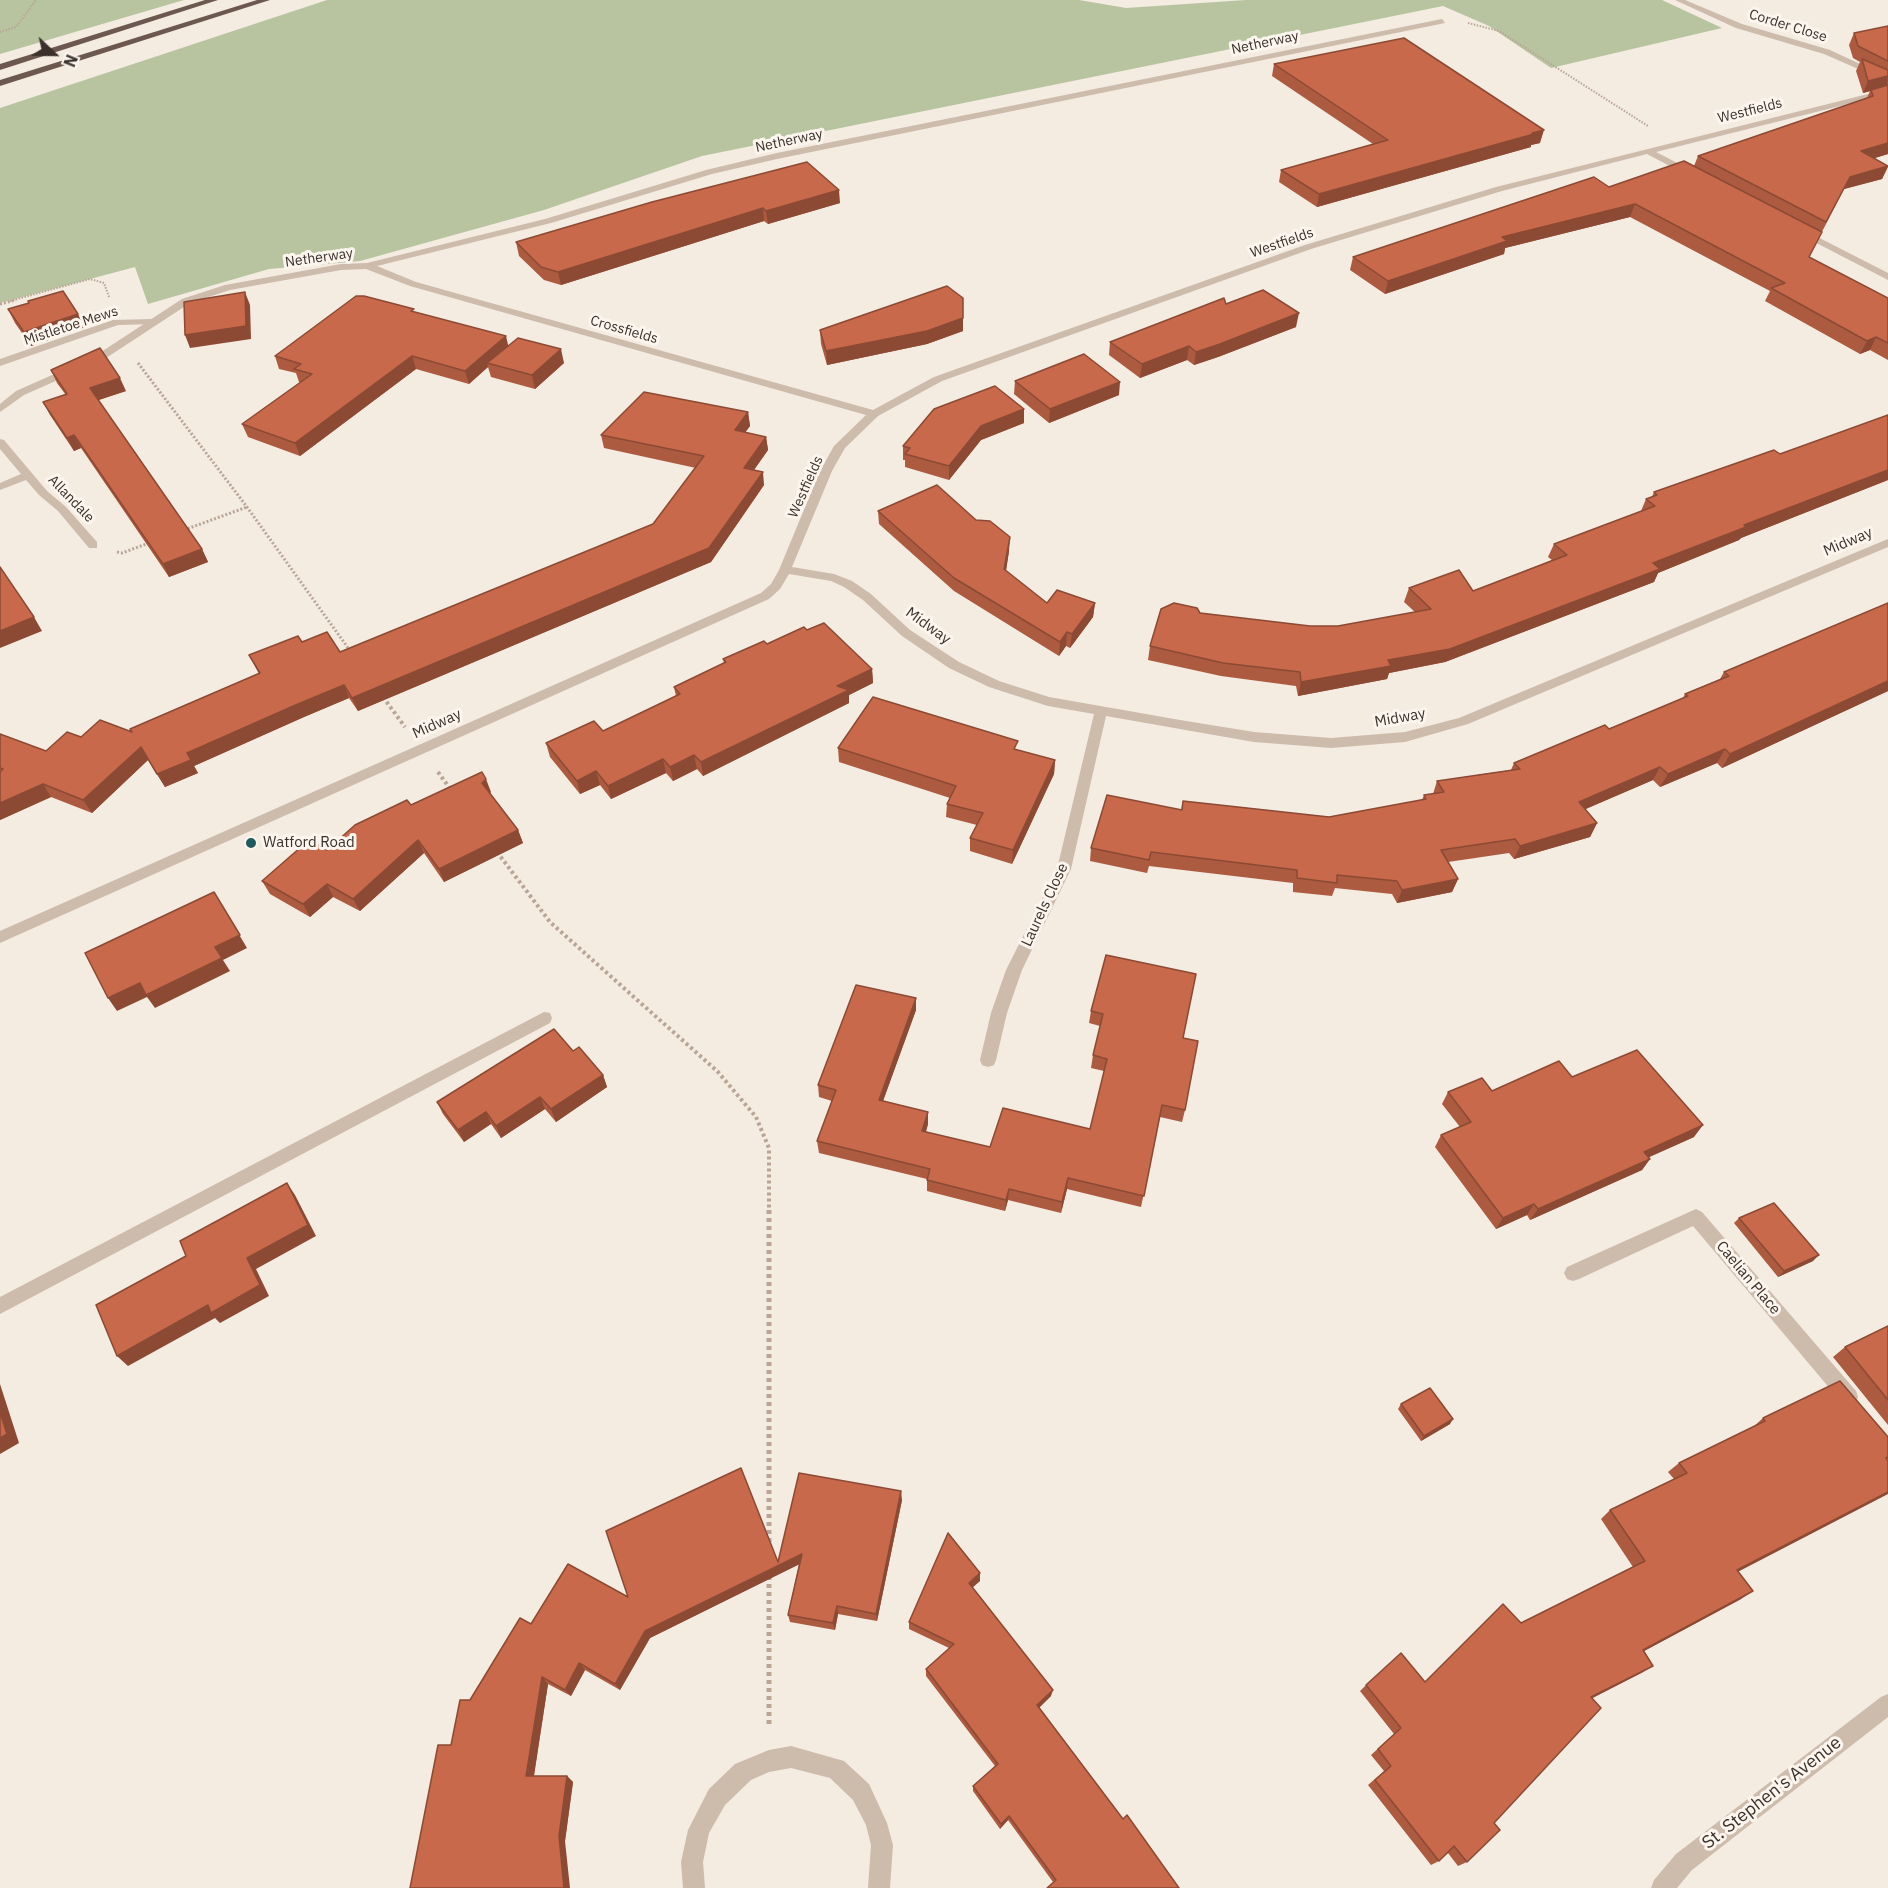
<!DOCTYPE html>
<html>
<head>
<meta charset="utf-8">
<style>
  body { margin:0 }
  #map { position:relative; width:1888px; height:1888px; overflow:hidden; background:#f4ebe1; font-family:"IBM Plex Sans",sans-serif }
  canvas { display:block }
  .north { position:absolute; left:24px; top:24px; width:60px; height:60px; -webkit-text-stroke:4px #fbf5ee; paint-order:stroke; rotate:112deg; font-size:16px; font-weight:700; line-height:24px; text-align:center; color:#3b302b }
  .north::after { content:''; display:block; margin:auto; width:21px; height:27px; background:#3b302b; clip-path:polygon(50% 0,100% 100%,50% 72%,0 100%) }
</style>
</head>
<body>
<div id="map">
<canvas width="1888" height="1888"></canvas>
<div class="north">N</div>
</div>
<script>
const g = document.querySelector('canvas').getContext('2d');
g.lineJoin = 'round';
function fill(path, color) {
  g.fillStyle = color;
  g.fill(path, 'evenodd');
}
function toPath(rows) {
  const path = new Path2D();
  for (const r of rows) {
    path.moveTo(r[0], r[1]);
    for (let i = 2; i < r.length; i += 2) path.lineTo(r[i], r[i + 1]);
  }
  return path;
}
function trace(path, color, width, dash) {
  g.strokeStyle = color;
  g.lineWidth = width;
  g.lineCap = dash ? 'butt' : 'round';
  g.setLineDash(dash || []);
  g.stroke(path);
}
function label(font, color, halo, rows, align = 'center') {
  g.font = font + ' "IBM Plex Sans",sans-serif';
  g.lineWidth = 6;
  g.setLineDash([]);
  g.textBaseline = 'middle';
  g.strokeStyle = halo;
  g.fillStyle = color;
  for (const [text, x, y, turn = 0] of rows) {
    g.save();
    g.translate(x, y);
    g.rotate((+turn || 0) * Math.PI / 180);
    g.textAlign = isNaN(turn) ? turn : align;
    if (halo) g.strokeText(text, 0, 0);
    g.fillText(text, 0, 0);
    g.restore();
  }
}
fill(toPath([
  [0,0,184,0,0,54],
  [327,0,1079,0,1126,8,1246,0,1662,0,1722,28,1551,68,1489,26,1443,6,702,156,544,210,360,261,269,269,148,304,135,267,0,303,0,108]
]), '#b8c4a0');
trace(toPath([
  [1468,23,1499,31,1648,126],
  [0,32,16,27,36,0],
  [10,301,90,279,104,283,109,297]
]), '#b9a596', 2, [1.5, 1.5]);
trace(toPath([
  [0,304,16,300],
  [138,363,247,507,351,652],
  [184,530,247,507],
  [117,552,122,553,149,543]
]), '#b9a596', 3, [2, 2]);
trace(toPath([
  [383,697,405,727],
  [438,772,451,790],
  [497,852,550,922,718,1072,756,1117,769,1148,769,1211]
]), '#b9a596', 4, [3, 3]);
trace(toPath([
  [769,1210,769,1542],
  [769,1576,769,1728]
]), '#b9a596', 5, [4, 4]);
fill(toPath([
  [152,319,156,320,156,324,118,325,0,366,0,359,113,320,152,319],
  [544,1012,550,1013,552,1018,550,1023,0,1314,0,1297,544,1012],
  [1696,1209,1702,1212,1856,1391,1858,1397,1856,1403,1849,1406,1842,1403,1693,1226,1579,1279,1573,1281,1567,1279,1564,1273,1567,1267,1696,1209]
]), '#cdbbac');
fill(toPath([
  [1675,0,1685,0,1742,24,1830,50,1888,77,1888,82,1824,54,1736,28,1675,0],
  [1442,19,1445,23,777,159,712,174,551,223,377,266,416,282,873,410,934,377,1305,245,1496,187,1888,89,1888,94,1656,152,1693,171,1693,175,1687,175,1647,154,1502,191,1311,249,942,381,878,416,845,448,832,471,792,567,834,574,852,581,871,594,910,630,959,662,999,681,1049,697,1180,720,1254,732,1331,738,1405,732,1459,718,1888,539,1888,547,1468,724,1405,742,1331,748,1254,742,1106,716,1071,869,1022,970,1007,1013,996,1060,994,1065,988,1067,982,1065,980,1060,991,1013,1006,970,1057,869,1094,714,1048,706,989,687,949,668,902,636,863,600,844,587,831,581,789,574,780,589,769,599,0,943,0,931,761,593,771,584,779,570,820,471,834,446,866,415,410,286,366,269,341,270,230,290,190,303,103,360,24,395,0,412,0,404,16,391,95,356,182,299,225,285,341,264,367,263,545,219,706,170,777,153,1442,19],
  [1802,229,1888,273,1888,280,1799,234,1799,230,1802,229],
  [0,439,4,440,47,491,66,507,97,542,97,548,89,548,58,511,39,495,26,480,0,490,0,483,21,474,0,449,0,439],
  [1888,1694,1888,1717,1692,1870,1677,1888,1651,1888,1654,1880,1676,1854,1881,1697,1888,1694],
  [791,1746,844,1761,869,1784,887,1823,893,1845,890,1888,868,1888,871,1845,866,1825,853,1800,830,1778,791,1768,769,1772,751,1780,725,1805,709,1833,703,1862,705,1888,683,1888,681,1862,688,1830,709,1789,735,1764,769,1750,791,1746]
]), '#cdbbac');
fill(toPath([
  [205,0,218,0,0,70,0,64,205,0],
  [257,0,270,0,0,86,0,80,257,0]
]), '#6c584f');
fill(toPath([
  [1888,26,1888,154,1874,158,1888,166,1888,167,1882,179,1844,189,1809,257,1888,298,1888,360,1870,350,1860,354,1765,301,1770,291,1630,217,1505,248,1504,254,1385,294,1350,270,1353,257,1609,187,1694,166,1698,156,1867,98,1870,91,1863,93,1856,71,1860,62,1853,58,1849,45,1854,33],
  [1274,64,1540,143,1531,145,1531,147,1317,207,1279,182,1281,170,1373,144,1272,76],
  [652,202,840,203,768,224,764,221,561,285,544,280,519,256,516,242],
  [1226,304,1296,327,1218,357,1194,365,1187,360,1140,378,1109,355,1110,342],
  [8,309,85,327,31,346,15,323],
  [415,312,508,346,564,363,535,389,491,377,488,367,469,384,416,369,300,456,248,437,242,424,301,382,299,382,296,373,279,369,275,356],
  [820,330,963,331,927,344,827,365,821,344],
  [51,370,126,391,98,400,202,549,208,562,169,577,81,448,74,451,50,415,43,402,66,395,57,383],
  [1015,381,1119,395,1049,423,1014,394],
  [1024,409,1024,423,981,440,949,480,905,467,905,460,903,460,903,446],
  [748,412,750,426,745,432,766,437,768,450,754,470,764,485,711,562,358,711,349,698,304,717,194,766,198,773,165,787,148,760,92,813,51,797,0,820,0,734,46,751,81,737,132,732,259,674,249,655,302,642,340,652,653,524,696,468,604,448,601,435],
  [1888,415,1888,480,1741,538,1739,540,1658,573,1654,582,1445,662,1389,673,1387,679,1298,696,1296,686,1221,676,1148,660,1150,646,1200,613,1310,626,1338,626,1415,612,1404,602,1409,588,1473,591,1552,560,1548,557,1554,544,1641,511,1646,499,1652,497,1654,492,1780,454],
  [878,511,976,520,1009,551,1006,571,1047,603,1095,603,1093,617,1070,648,1066,646,1059,656,954,591,879,524],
  [1888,603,1888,691,1722,768,1717,763,1660,787,1653,780,1585,809,1597,823,1590,837,1514,859,1509,853,1448,862,1458,879,1452,892,1397,903,1392,894,1335,888,1332,896,1293,892,1293,883,1149,866,1147,873,1090,861,1091,848,1181,810,1183,801,1329,817,1422,800,1424,795,1433,794,1437,781,1511,770,1514,763,1609,729,1683,698,1685,694,1720,679,1724,672],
  [807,630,872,669,873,683,849,695,849,703,703,776,697,769,673,781,666,773,611,799,600,785,580,794,550,757,546,743,603,731,676,696,674,687,724,663,723,659],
  [838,748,1017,750,1055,760,1054,774,1012,864,970,851,970,838,977,825,946,817,947,804,950,798,839,762],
  [491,792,490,793,518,830,523,843,444,882,424,853,360,911,333,897,310,917,270,894,262,881,327,850,411,805],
  [1106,955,1183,1038,1185,1110,1182,1122,1160,1117,1141,1207,1067,1189,1061,1213,1008,1200,1005,1211,927,1191,927,1179,819,1153,817,1141,832,1101,819,1097,818,1085,916,998,916,1010,883,1101,928,1112,928,1124,926,1132,990,1147,1090,1129,1104,1071,1091,1068,1093,1055,1100,1026,1089,1023,1091,1011],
  [573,1051,603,1075,607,1087,556,1122,545,1109,501,1138,491,1124,464,1142,443,1114,437,1102],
  [1572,1077,1694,1137,1649,1157,1650,1159,1642,1170,1530,1220,1527,1215,1496,1229,1435,1147,1441,1135,1460,1127,1442,1104,1448,1092,1492,1091],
  [1739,1218,1813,1261,1778,1277,1734,1223],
  [1888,1326,1888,1425,1833,1357,1845,1347],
  [1401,1404,1450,1424,1421,1441,1398,1409],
  [1763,1418,1888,1437,1888,1459,1738,1571,1741,1599,1644,1651,1643,1672,1592,1698,1494,1823,1467,1862,1458,1866,1448,1853,1439,1861,1431,1865,1368,1785,1384,1771,1371,1755,1394,1734,1360,1691,1366,1685,1425,1682,1503,1604,1521,1623,1633,1567,1601,1519,1610,1510,1674,1479,1668,1472,1679,1463,1752,1428],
  [902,1500,877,1621,838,1614,835,1630,790,1622,788,1615,799,1564,650,1638,620,1690,585,1670,571,1696,548,1684,534,1776,567,1776,573,1782,565,1841,451,1745,470,1700,531,1624,628,1597,778,1562],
  [980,1581,972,1588,1051,1696,1039,1707,1123,1819,1053,1882,1008,1820,1000,1829,973,1791,973,1786,995,1766,926,1676,926,1669,949,1648,909,1629,909,1622]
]), '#ac5a40');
fill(toPath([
  [1888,76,1887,87,1863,93,1868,81],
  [1544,130,1540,143,1531,145,1531,147,1317,207,1319,194],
  [1888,143,1888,154,1856,164,1861,151],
  [1888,166,1882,179,1844,189,1820,235,1850,177],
  [839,190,840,203,768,224,766,211],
  [1635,204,1630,217,1505,248,1504,254,1385,294,1388,281,1502,237],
  [763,208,764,221,561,285,558,272],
  [245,292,250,305,251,339,190,348,185,335],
  [1299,313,1296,327,1218,357,1194,365,1196,352],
  [78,314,85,327,31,346,24,332],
  [963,318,963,331,927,344,827,365,826,351],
  [506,336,509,349,487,363,488,367,469,384,465,371],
  [1876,337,1870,350,1860,354,1867,341],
  [1189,346,1187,360,1140,378,1142,364],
  [561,349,564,363,535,389,532,375],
  [412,356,416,369,300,456,295,443],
  [120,378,126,391,96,401,90,388],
  [1120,382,1119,395,1049,423,1050,409],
  [1024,409,1024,423,981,440,949,480,949,466,981,426],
  [748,412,750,426,737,444,735,430],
  [74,435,81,448,74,451,67,438],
  [766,437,768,450,746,481,744,468],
  [1888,470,1888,480,1741,538,1739,540,1658,573,1654,582,1445,662,1389,673,1387,679,1298,696,1301,682,1388,660,1653,563,1744,525],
  [763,472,764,485,711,562,358,711,352,698],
  [1010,537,1009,551,1004,583,1004,569],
  [202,549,208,562,169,577,163,564],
  [1095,603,1093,617,1070,648,1072,634],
  [34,617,42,631,0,648,0,631],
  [1067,632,1066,646,1059,656,1060,642],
  [872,669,873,683,849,695,849,703,703,776,701,762,837,686],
  [1888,681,1888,691,1722,768,1730,754],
  [344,685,349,698,304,717,194,766,198,773,165,787,157,774,187,753,298,704],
  [141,747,148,760,92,813,83,800],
  [1725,749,1717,763,1660,787,1668,774],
  [694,755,697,769,673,781,670,767],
  [663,759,666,773,611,799,608,786],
  [1055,760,1054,774,1012,864,1013,850],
  [1660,767,1653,780,1572,815,1579,802],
  [596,771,600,785,580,794,577,781],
  [486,779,491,792,487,796,482,783],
  [43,784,51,797,0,820,0,803],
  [1597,823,1590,837,1514,859,1520,846],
  [518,830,523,843,444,882,439,869],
  [418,840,424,853,360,911,353,899],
  [1458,879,1452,892,1397,903,1402,890],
  [327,884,333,897,310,917,303,904],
  [214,892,247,948,223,960,230,971,155,1008,147,997,117,1011,108,998,215,947],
  [916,998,916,1010,879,1112,879,1100],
  [603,1075,607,1087,556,1122,551,1109],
  [540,1097,545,1109,501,1138,496,1126],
  [486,1112,491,1124,464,1142,458,1130],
  [928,1112,928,1124,922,1143,922,1131],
  [1703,1125,1694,1137,1636,1163,1644,1152],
  [1650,1159,1642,1170,1530,1220,1538,1209],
  [1068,1178,1067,1189,1061,1213,1062,1202],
  [287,1183,295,1195,316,1236,256,1269,269,1296,220,1323,215,1318,128,1366,117,1356,208,1305,247,1258],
  [1009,1189,1008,1200,1005,1211,1006,1200],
  [1534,1204,1527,1215,1496,1229,1503,1218],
  [1819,1255,1813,1261,1778,1277,1784,1271],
  [0,1384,19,1443,0,1454],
  [1453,1419,1450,1424,1421,1441,1424,1436],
  [901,1491,902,1500,877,1621,876,1614],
  [1888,1492,1888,1494,1726,1578,1737,1570],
  [802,1554,804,1562,650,1638,620,1690,615,1684,645,1631],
  [980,1573,980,1581,968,1591,969,1583],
  [1753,1591,1741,1599,1633,1657,1643,1650],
  [837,1606,838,1614,835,1630,833,1623],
  [579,1663,585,1670,571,1696,565,1690],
  [1653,1666,1643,1672,1581,1704,1591,1697],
  [542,1677,548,1684,533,1781,526,1776],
  [1053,1690,1051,1696,1036,1711,1037,1705],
  [567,1776,573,1782,565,1841,570,1888,564,1888,559,1836],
  [1009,1816,1008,1820,1000,1829,1001,1824]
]), '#8c4a34');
const building = toPath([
  [1888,26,1888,61,1858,46,1854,33,1888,26],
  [1404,38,1544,130,1532,133,1534,134,1319,194,1281,170,1388,140,1274,64,1404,38],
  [1862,59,1888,70,1888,76,1868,81,1862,59],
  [1888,85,1888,143,1861,151,1888,166,1850,177,1826,222,1698,156,1873,96,1871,90,1888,85],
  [1684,161,1822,232,1809,257,1888,298,1888,343,1876,337,1867,341,1771,288,1785,283,1635,204,1502,237,1507,241,1388,281,1353,257,1594,177,1609,187,1684,161],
  [807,162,839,190,766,211,763,208,558,272,541,267,516,242,652,202,807,162],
  [947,286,963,298,963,318,927,331,826,351,820,330,947,286],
  [1263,290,1299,313,1220,344,1196,352,1189,346,1142,364,1110,342,1224,298,1226,304,1263,290],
  [63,291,78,314,24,332,8,309,29,303,28,301,63,291],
  [245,292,246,326,185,335,184,302,245,292],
  [356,296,364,296,414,309,411,311,506,336,465,371,412,356,295,443,242,424,312,374,294,369,301,364,275,356,356,296],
  [518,338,561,349,532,375,487,363,518,338],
  [100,348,120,378,90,388,202,549,163,564,74,435,67,438,43,402,67,394,51,370,100,348],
  [1084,354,1120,382,1050,409,1015,381,1084,354],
  [995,386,1024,409,981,426,949,466,905,454,910,448,903,446,934,409,995,386],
  [644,392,748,412,735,430,766,437,744,468,763,472,709,548,352,698,344,685,298,704,187,753,191,760,157,774,141,747,83,800,43,784,0,803,0,772,3,769,0,768,0,734,46,751,67,732,81,737,100,720,132,732,130,729,260,673,249,655,298,636,302,642,327,632,340,652,653,524,704,456,601,435,644,392],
  [1888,415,1888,470,1744,525,1746,527,1653,563,1660,569,1450,649,1388,660,1391,666,1301,682,1300,672,1223,663,1150,646,1161,609,1174,603,1197,608,1200,613,1310,626,1338,626,1431,609,1409,588,1459,570,1473,591,1567,555,1554,544,1655,506,1646,499,1657,495,1654,492,1774,450,1780,454,1888,415],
  [937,485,976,520,990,521,1010,537,1004,569,1047,603,1057,590,1095,603,1072,634,1067,632,1060,642,954,578,878,511,937,485],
  [0,567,34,617,0,631,0,567],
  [1888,603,1888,681,1730,754,1725,749,1668,774,1660,767,1579,802,1597,823,1520,846,1515,839,1441,850,1458,879,1402,890,1397,881,1337,875,1337,883,1297,878,1297,870,1151,852,1149,860,1091,848,1107,795,1182,810,1183,801,1329,817,1426,799,1424,795,1444,792,1437,781,1520,769,1514,763,1605,725,1609,729,1688,696,1685,694,1729,676,1724,672,1888,603],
  [824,623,872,669,837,686,849,690,701,762,694,755,670,767,663,759,608,786,596,771,577,781,546,743,594,721,603,731,680,694,674,687,726,662,723,659,764,641,767,644,804,627,807,630,824,623],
  [873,697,1018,741,1014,749,1055,760,1013,850,970,838,983,813,947,804,956,786,838,748,873,697],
  [482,772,486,779,482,783,518,830,439,869,418,840,353,899,327,884,303,904,262,881,309,840,327,850,355,825,407,800,411,805,482,772],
  [214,892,240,935,215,947,222,958,146,995,140,983,108,998,85,953,214,892],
  [1106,955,1196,974,1183,1038,1198,1041,1185,1110,1162,1105,1144,1196,1068,1178,1062,1202,1009,1189,1006,1200,927,1180,930,1169,817,1141,836,1090,818,1085,856,985,916,998,879,1100,928,1112,922,1131,990,1147,1003,1108,1090,1129,1107,1059,1093,1055,1103,1014,1091,1011,1106,955],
  [554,1029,573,1051,579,1047,603,1075,551,1109,540,1097,496,1126,486,1112,458,1130,437,1102,554,1029],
  [1637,1050,1703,1125,1644,1152,1650,1159,1538,1209,1534,1204,1503,1218,1441,1135,1471,1122,1448,1092,1482,1078,1492,1091,1559,1061,1572,1077,1637,1050],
  [287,1183,308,1225,247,1258,260,1285,211,1313,208,1305,117,1356,96,1305,186,1256,180,1241,287,1183],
  [1774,1203,1819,1255,1784,1271,1739,1218,1774,1203],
  [1888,1326,1888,1400,1845,1347,1888,1326],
  [1840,1381,1888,1437,1888,1457,1886,1458,1888,1461,1888,1492,1737,1570,1753,1591,1643,1650,1653,1666,1591,1697,1601,1708,1494,1823,1500,1830,1467,1862,1454,1846,1439,1861,1375,1780,1391,1766,1378,1749,1401,1728,1366,1685,1401,1653,1425,1682,1503,1604,1521,1623,1645,1561,1610,1510,1687,1473,1679,1463,1765,1421,1763,1418,1840,1381],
  [1430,1388,1453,1419,1424,1436,1401,1404,1430,1388],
  [0,1412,7,1434,0,1438,0,1412],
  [741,1468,778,1562,799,1473,901,1491,876,1614,837,1606,833,1623,788,1615,802,1554,645,1631,615,1684,579,1663,565,1690,542,1677,526,1776,567,1776,559,1836,564,1888,410,1888,438,1745,451,1745,460,1700,470,1700,520,1618,531,1624,568,1564,628,1597,606,1531,741,1468],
  [948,1533,980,1573,969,1583,1053,1690,1037,1705,1123,1819,1127,1815,1179,1888,1047,1888,1056,1880,1009,1816,1001,1824,973,1786,998,1764,926,1669,954,1644,909,1622,948,1533]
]);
fill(building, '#c8694b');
trace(building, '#8c4a34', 1.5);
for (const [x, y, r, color] of [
  [251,843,6,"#1f5a5e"]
]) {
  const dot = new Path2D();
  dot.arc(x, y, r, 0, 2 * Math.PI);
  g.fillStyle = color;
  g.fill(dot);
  trace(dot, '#fbf5ee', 2);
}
label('14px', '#3b302b', '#fbf5ee', [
  ["Corder Close",1788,26,17],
  ["Netherway",1265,43,-12],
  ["Westfields",1750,111,-14],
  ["Netherway",789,141,-12],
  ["Westfields",1282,243,-19],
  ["Netherway",319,258,-8],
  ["Mistletoe Mews",71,326,-18],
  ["Crossfields",624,330,16],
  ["Westfields",806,487,-66],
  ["Allandale",71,499,46]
]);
label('15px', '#3b302b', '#fbf5ee', [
  ["Midway",1848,542,-23],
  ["Midway",928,626,36],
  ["Midway",1400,718,-10],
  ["Midway",437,724,-24],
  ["Laurels Close",1045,905,-65],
  ["Caelian Place",1748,1278,50]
]);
label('15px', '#3b302b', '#fbf5ee', [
  ["Watford Road",263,843]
], 'left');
label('18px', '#3b302b', '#fbf5ee', [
  ["St. Stephen's Avenue",1772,1793,-38]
]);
</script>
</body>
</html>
